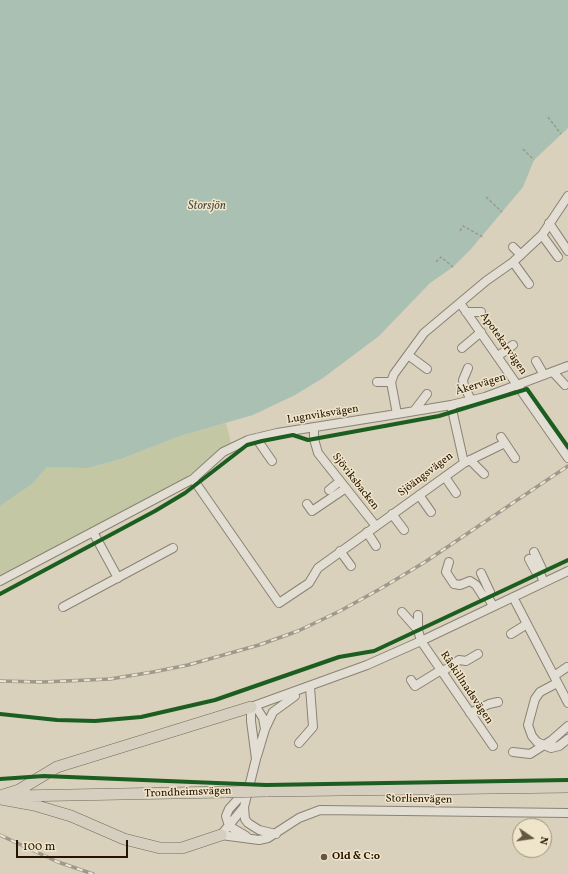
<!DOCTYPE html>
<html>
<head>
<meta charset="utf-8">
<style>
  body { margin:0 }
  #map { position:relative; width:568px; height:874px; overflow:hidden; background:#d9d1bc; font-family:Vollkorn,serif }
  canvas { display:block }
  .north { position:absolute; left:512px; top:818px; width:40px; height:40px; box-sizing:border-box; background:#efe5cb; border:1px solid #9f917a; border-radius:50%; rotate:103deg; font-size:11px; font-weight:700; line-height:16px; text-align:center; color:#271301 }
  .north::after { content:''; display:block; margin:auto; width:14px; height:18px; background:#655642; clip-path:polygon(50% 0,100% 100%,50% 72%,0 100%) }
  .scale { position:absolute; left:16px; top:840px; width:112px; height:18px; box-sizing:border-box; border:2px solid #271301; border-top:0; padding-left:5px; font-size:12px; line-height:14px; white-space:nowrap; color:#271301; -webkit-text-stroke:3px #efe5cb; paint-order:stroke }
</style>
</head>
<body>
<div id="map">
<canvas width="568" height="874"></canvas>
<div class="north">N</div>
<div class="scale">100 m</div>
</div>
<script>
const g = document.querySelector('canvas').getContext('2d');
g.lineJoin = 'round';
function fill(path, color) {
  g.fillStyle = color;
  g.fill(path, 'evenodd');
}
function toPath(rows) {
  const path = new Path2D();
  for (const r of rows) {
    path.moveTo(r[0], r[1]);
    for (let i = 2; i < r.length; i += 2) path.lineTo(r[i], r[i + 1]);
  }
  return path;
}
function trace(path, color, width, dash) {
  g.strokeStyle = color;
  g.lineWidth = width;
  g.lineCap = dash ? 'butt' : 'round';
  g.setLineDash(dash || []);
  g.stroke(path);
}
function label(font, color, halo, rows, align = 'center') {
  g.font = font + ' Vollkorn,serif';
  g.lineWidth = 3;
  g.setLineDash([]);
  g.textBaseline = 'middle';
  g.strokeStyle = halo;
  g.fillStyle = color;
  for (const [text, x, y, turn = 0] of rows) {
    g.save();
    g.translate(x, y);
    g.rotate((+turn || 0) * Math.PI / 180);
    g.textAlign = isNaN(turn) ? turn : align;
    if (halo) g.strokeText(text, 0, 0);
    g.fillText(text, 0, 0);
    g.restore();
  }
}
fill(toPath([
  [226,423,231,443,216,453,185,478,53,550,0,576,0,506,32,484,47,467,88,468,121,459,180,436]
]), '#c3c7a3');
fill(toPath([
  [0,0,568,0,568,128,534,160,523,187,471,249,453,267,430,283,379,336,323,378,295,395,253,415,180,436,121,459,88,468,47,467,32,484,0,506]
]), '#aac0b2');
const minor = toPath([
  [549,223,568,251],
  [542,235,558,257],
  [513,247,521,255],
  [513,262,529,284],
  [460,303,568,458],
  [466,312,481,312],
  [462,348,481,332],
  [408,355,427,369],
  [498,356,513,345],
  [536,361,544,375],
  [468,368,463,380,464,386,471,400],
  [553,372,565,385],
  [377,382,391,382],
  [414,411,427,394],
  [397,414,451,405,485,397,568,366],
  [314,428,314,439,318,453,375,525],
  [501,437,515,458],
  [256,438,272,461],
  [470,460,484,474],
  [464,463,505,443],
  [445,477,456,493],
  [193,479,279,603,309,583,318,568,464,463,451,405],
  [329,490,340,481],
  [419,495,431,512],
  [307,504,312,511,346,488],
  [392,514,404,530],
  [93,532,118,578],
  [367,532,376,546],
  [340,551,351,566],
  [534,552,542,569,540,573,544,582],
  [529,559,536,572,540,573],
  [449,562,446,572,454,584,460,585,470,581,476,585,483,596,488,597,493,606],
  [481,573,490,592,488,597],
  [0,581,193,479,223,452,248,440,277,433,397,414,391,382,394,374,424,333,486,281,513,262,542,235,568,196],
  [513,597,568,703],
  [63,607,173,548],
  [402,612,418,630],
  [418,615,418,630,421,641,493,746],
  [511,634,527,624],
  [442,672,459,660,466,661,478,654],
  [554,676,567,667],
  [411,680,415,686,441,670],
  [557,683,540,692,535,699,528,725,532,736,537,742,551,748,559,746,568,739],
  [251,707,367,665,421,641,568,571],
  [470,713,489,704,498,702],
  [299,743,313,727,310,687],
  [513,752,530,754,552,740,568,726],
  [257,756,265,729,273,712,295,696],
  [245,787,240,797,229,809,226,816,229,826,246,836],
  [244,807,245,819,248,823,259,830,276,834],
  [221,835,259,840,268,838,299,818,320,810,568,813],
  [221,835,244,807,256,759,251,721,251,707,258,710,263,718,265,729]
]);
const major = toPath([
  [266,791,568,787],
  [0,796,19,790,57,767,251,707],
  [17,796,226,792],
  [0,799,34,805,71,816,124,839,160,848,182,848,221,835]
]);
trace(minor, '#8a8274', 10);
trace(major, '#70695c', 12);
trace(toPath([
  [548,117,561,134],
  [523,149,534,160],
  [486,197,502,212],
  [460,231,463,226,483,237],
  [436,262,441,257,453,267]
]), '#9e988e', 1.5, [3, 2]);
trace(minor, '#e2ded3', 8);
trace(major, '#d6cebf', 11);
const rail = toPath([
  [0,681,43,682,110,679,153,672,188,665,259,645,298,631,340,611,380,589,425,562,568,466],
  [0,835,58,862,93,874]
]);
trace(rail, '#9e988e', 3.5);
trace(rail, '#efe5cb', 2, [6]);
const majorBridge = toPath([
  [226,792,266,791]
]);
trace(majorBridge, '#70695c', 12, []);
trace(majorBridge, '#d6cebf', 11);
trace(toPath([
  [0,594,155,511,185,493,247,445,262,441,293,435,308,440,439,416,527,389,568,447],
  [0,714,57,720,95,721,141,717,215,700,339,657,374,651,568,560],
  [0,779,44,776,266,785,568,780]
]), '#1b5e20', 4);
for (const [x, y, r, color] of [
  [324,857,4,"#655642"]
]) {
  const dot = new Path2D();
  dot.arc(x, y, r, 0, 2 * Math.PI);
  g.fillStyle = color;
  g.fill(dot);
  trace(dot, '#efe5cb', 1.5);
}
label('11px', '#271301', '#efe5cb', [
  ["Apotekarvägen",503,344,55],
  ["Åkervägen",481,385,-17],
  ["Lugnviksvägen",323,415,-9],
  ["Sjöängsvägen",426,475,-37],
  ["Sjöviksbacken",355,482,52],
  ["Råskillnadsvägen",466,688,56],
  ["Trondheimsvägen",188,793,-2],
  ["Storlienvägen",419,800,1]
]);
label('bold 11px', '#271301', '#efe5cb', [
  ["Old & C:o",332,857]
], 'left');
label('italic 12px', '#4e4d3e', '#efe5cb', [
  ["Storsjön",207,207]
]);
</script>
</body>
</html>
